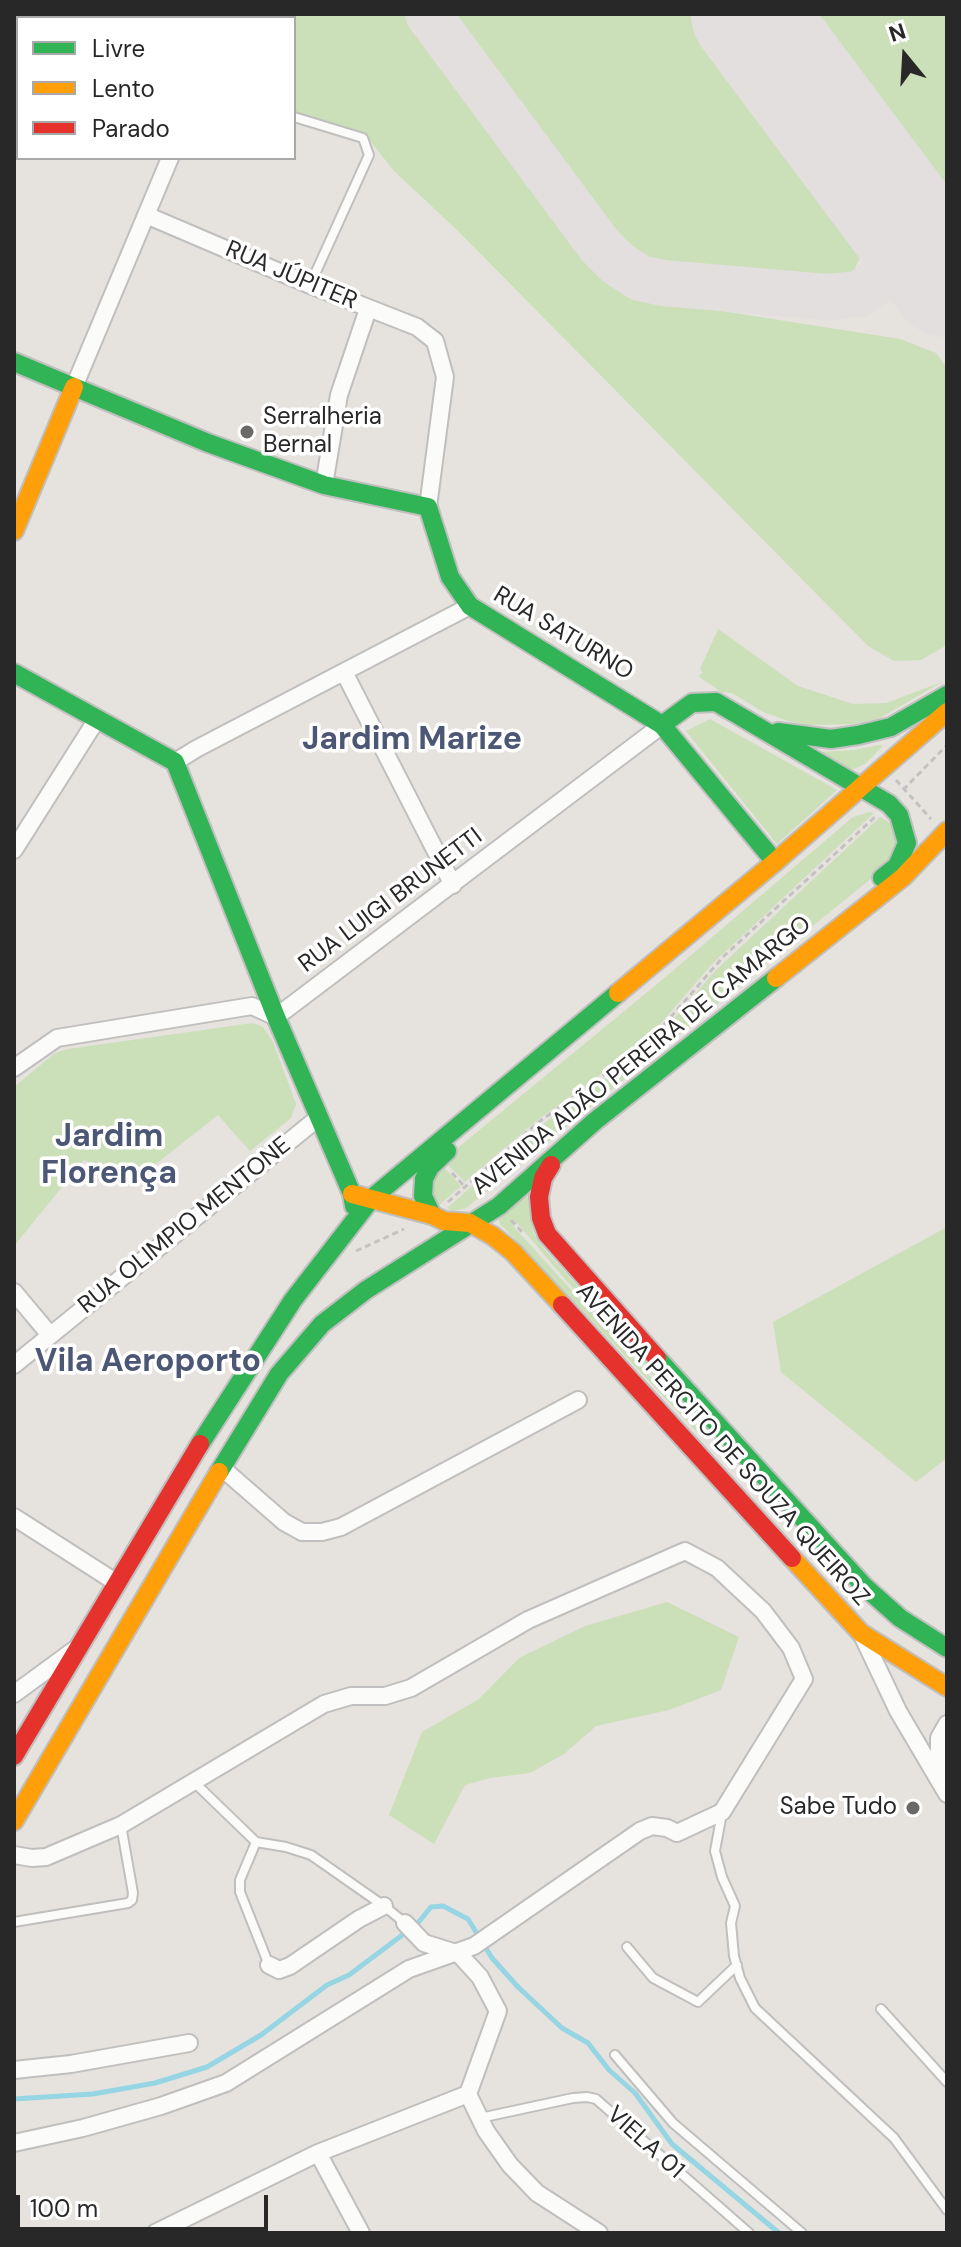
<!DOCTYPE html>
<html>
<head>
<meta charset="utf-8">
<style>
  body { margin:0 }
  #map { position:relative; width:961px; height:2247px; overflow:hidden; background:#e6e2de; font-family:"DM Sans",sans-serif }
  canvas { display:block }
  .frame { position:absolute; inset:0; border:16px solid #282828; pointer-events:none }
  .legend { position:absolute; left:16px; top:16px; width:280px; height:144px; box-sizing:border-box; background:#fff; border:2px solid #a9a9a9; margin:0; padding:10px 14px; list-style:none; font-size:24px; color:#282828 }
  .legend li { display:flex; align-items:center; gap:16px; height:40px }
  .legend b { width:40px; border:2px solid #a9a9a9 }
  .north { position:absolute; left:865px; top:16px; width:80px; height:80px; -webkit-text-stroke:6px #fff; paint-order:stroke; rotate:342deg; font-size:22px; font-weight:700; line-height:32px; text-align:center; color:#282828 }
  .north::after { content:''; display:block; margin:auto; width:28px; height:36px; background:#282828; clip-path:polygon(50% 0,100% 100%,50% 72%,0 100%) }
  .scale { position:absolute; left:16px; top:2195px; width:252px; height:36px; box-sizing:border-box; border:4px solid #282828; border-top:0; padding-left:10px; font-size:24px; line-height:28px; white-space:nowrap; color:#282828; -webkit-text-stroke:6px #fff; paint-order:stroke }
</style>
</head>
<body>
<div id="map">
<canvas width="961" height="2247"></canvas>
<div class="frame"></div>
<ul class="legend">
<li><b style="height:10px;background:#30b455"></b>Livre</li>
<li><b style="height:10px;background:#ff9f0a"></b>Lento</li>
<li><b style="height:10px;background:#e5322d"></b>Parado</li>
</ul>
<div class="north">N</div>
<div class="scale">100 m</div>
</div>
<script>
const g = document.querySelector('canvas').getContext('2d');
g.lineJoin = 'round';
function fill(path, color) {
  g.fillStyle = color;
  g.fill(path, 'evenodd');
}
function toPath(rows) {
  const path = new Path2D();
  for (const r of rows) {
    path.moveTo(r[0], r[1]);
    for (let i = 2; i < r.length; i += 2) path.lineTo(r[i], r[i + 1]);
  }
  return path;
}
function trace(path, color, width, dash) {
  g.strokeStyle = color;
  g.lineWidth = width;
  g.lineCap = dash ? 'butt' : 'round';
  g.setLineDash(dash || []);
  g.stroke(path);
}
function label(font, color, halo, rows, align = 'center') {
  g.font = font + ' "DM Sans",sans-serif';
  g.lineWidth = 7;
  g.setLineDash([]);
  g.textBaseline = 'middle';
  g.strokeStyle = halo;
  g.fillStyle = color;
  for (const [text, x, y, turn = 0] of rows) {
    g.save();
    g.translate(x, y);
    g.rotate((+turn || 0) * Math.PI / 180);
    g.textAlign = isNaN(turn) ? turn : align;
    if (halo) g.strokeText(text, 0, 0);
    g.fillText(text, 0, 0);
    g.restore();
  }
}
fill(toPath([
  [14,14,404,14,590,264,615,287,652,300,900,339,936,353,947,368,947,645,921,660,894,661,868,646,456,229,394,171,367,137,294,111,294,18,18,18,18,38,14,37],
  [450,14,694,14,858,233,862,254,853,272,840,284,822,287,653,263,633,255,618,239],
  [785,14,947,14,947,231],
  [718,629,798,686,853,704,886,703,942,682,880,718,856,724,808,725,788,721,763,712,732,693,721,692,698,676,703,673,700,669],
  [710,719,837,790,777,844,686,731],
  [880,745,883,746,866,763,854,769,846,769,818,752,854,750],
  [869,812,874,813,711,965,646,1041,535,1122,465,1182,443,1160,656,985,853,817],
  [880,817,889,822,896,832,898,842,889,864,466,1208,453,1211,447,1208,539,1127,650,1046,715,971],
  [253,1023,263,1027,273,1042,296,1104,291,1118,250,1151,218,1115,128,1186,84,1160,14,1246,14,1087,55,1053,68,1049],
  [440,1163,461,1186,438,1206,433,1202,434,1169],
  [527,1194,534,1234,545,1250,709,1430,707,1432,583,1300,517,1223,513,1226,704,1436,703,1438,500,1224,498,1216],
  [947,1227,947,1458,916,1482,781,1372,773,1322],
  [667,1602,739,1637,721,1690,669,1710,596,1726,564,1754,530,1773,490,1778,465,1785,434,1844,389,1815,422,1732,479,1699,519,1658,585,1626]
]), '#cbdfb9');
trace(toPath([
  [14,2099,93,2094,155,2083,207,2067,261,2035,327,1985,349,1975,417,1924,431,1907,443,1906,468,1919,492,1958,518,1987,562,2028,588,2043,609,2070,635,2093,672,2144,779,2233]
]), '#96d5e3', 5);
trace(toPath([
  [428,14,600,246,617,263,640,278,663,283,827,297,859,294,884,276,897,244,893,208],
  [942,274,947,276]
]), '#e2dfde', 46);
trace(toPath([
  [748,14,947,280]
]), '#e2dfde', 114);
const lane = toPath([
  [294,117,363,138,369,155,310,285],
  [195,1783,256,1842],
  [722,1813,715,1851,722,1877,735,1906,731,1923,734,1956,740,1978,755,2008,894,2138,947,2210],
  [256,1842,286,1847,311,1855,384,1906,405,1923],
  [256,1842,240,1880,240,1892,269,1965],
  [14,1922,128,1903,132,1900,133,1893,121,1825],
  [627,1947,653,1978,698,2002,737,1965],
  [881,2009,947,2082],
  [615,2055,673,2123,802,2233],
  [480,2118,573,2098,587,2097,596,2099,749,2233]
]);
const street = toPath([
  [14,61,18,52],
  [146,215,310,285,417,327,435,341,445,377,428,507],
  [74,387,170,158],
  [324,485,339,395,368,309],
  [344,672,453,885],
  [175,762,196,749,470,606],
  [14,850,97,719],
  [14,1068,57,1038,252,1006,276,1017,662,725],
  [14,1292,50,1335],
  [14,1365,318,1118],
  [222,1468,284,1522,302,1532,322,1532,341,1527,578,1400],
  [14,1517,117,1583],
  [862,1635,898,1711,947,1794],
  [14,1694,74,1650],
  [939,1775,939,1738,947,1724],
  [14,1855,32,1858,46,1857,121,1825,324,1704,351,1696,385,1696,411,1688,528,1620,685,1551,717,1568,763,1611,791,1648,804,1679,722,1812,677,1833,667,1828,652,1826,640,1831,474,1946,409,1969,226,2083,161,2106,83,2128,14,2143],
  [405,1923,424,1943,459,1954,480,1977,498,2011,468,2094],
  [269,1965,279,1970,290,1966,359,1919,384,1906],
  [14,2070,71,2064,189,2043],
  [318,2153,361,2233],
  [155,2233,318,2153,468,2094,486,2131,510,2165,537,2193,599,2233]
]);
const fast = toPath([
  [14,362,208,443,324,485,428,507,450,577,470,606,662,725,775,862],
  [14,673,175,762,276,1017,352,1194,354,1206],
  [662,725,692,703,716,702,889,804,899,815,907,843,897,866,882,878],
  [778,732,831,739,858,735,891,727,947,695],
  [432,1215,423,1196,424,1179,430,1167,447,1151],
  [657,1358,864,1586,900,1618,947,1648],
  [200,1444,293,1300,372,1198,618,993],
  [219,1472,279,1374,322,1324,366,1290,499,1206,595,1121,776,978]
]);
const slow = toPath([
  [14,531,74,387],
  [776,978,903,877,947,831],
  [618,993,775,862,947,712],
  [352,1194,432,1215,444,1221,470,1223,493,1236,513,1252,562,1305],
  [792,1558,861,1633,947,1687],
  [14,1821,219,1472]
]);
const jam = toPath([
  [551,1165,543,1178,539,1197,541,1218,547,1234,657,1358],
  [562,1305,792,1558],
  [14,1756,200,1444]
]);
trace(lane, '#c0bfbf', 12);
trace(street, '#c0bfbf', 20);
trace(fast, '#c0bfbf', 22);
trace(slow, '#c0bfbf', 22);
trace(jam, '#c0bfbf', 22);
trace(toPath([
  [896,780,931,819],
  [903,790,947,745],
  [452,1173,466,1188],
  [448,1202,536,1124,649,1042,724,956,875,817],
  [511,1220,522,1232],
  [356,1251,404,1229]
]), '#c3c2c2', 3, [6, 4]);
trace(lane, '#fbfbfa', 8);
trace(street, '#fbfbfa', 16);
trace(fast, '#30b455', 18);
trace(slow, '#ff9f0a', 18);
trace(jam, '#e5322d', 18);
for (const [x, y, r, color] of [
  [247,432,8,"#6a6968"],
  [913,1808,8,"#6a6968"]
]) {
  const dot = new Path2D();
  dot.arc(x, y, r, 0, 2 * Math.PI);
  g.fillStyle = color;
  g.fill(dot);
  trace(dot, '#fff', 3);
}
label('24px', '#282828', '#fff', [
  ["RUA JÚPITER",291,276,23],
  ["RUA SATURNO",563,634,31],
  ["RUA LUIGI BRUNETTI",391,901,-37],
  ["AVENIDA ADÃO PEREIRA DE CAMARGO",642,1056,-39],
  ["RUA OLIMPIO MENTONE",185,1226,-39],
  ["AVENIDA PERCITO DE SOUZA QUEIROZ",722,1445,48],
  ["VIELA 01",645,2143,42]
]);
label('24px', '#282828', '#fff', [
  ["Serralheria",263,418],
  ["Bernal",263,446],
  ["Sabe Tudo",897,1808,"right"]
], 'left');
label('bold 32px', '#4c5675', '#fff', [
  ["Jardim Marize",412,741],
  ["Jardim",109,1138],
  ["Florença",109,1175],
  ["Vila Aeroporto",148,1363]
]);
</script>
</body>
</html>
